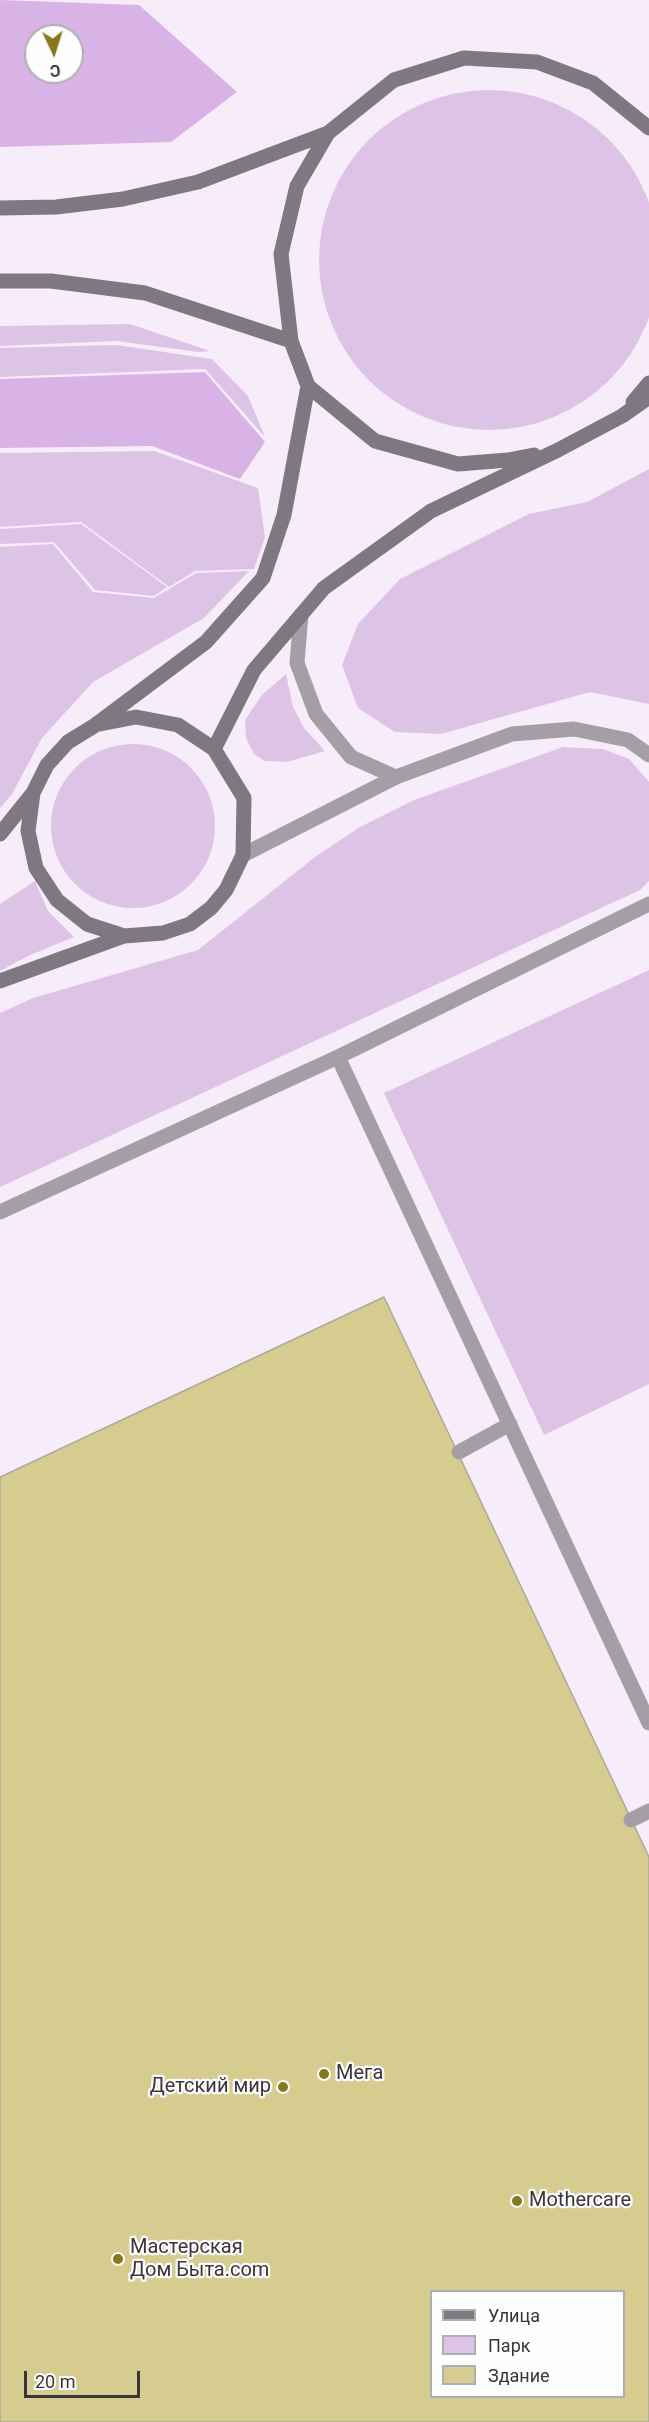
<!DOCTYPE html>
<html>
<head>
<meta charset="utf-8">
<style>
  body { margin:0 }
  #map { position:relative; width:649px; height:2422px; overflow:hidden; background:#f7edfa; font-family:Roboto,sans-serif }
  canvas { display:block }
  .legend { position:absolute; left:430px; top:2290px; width:195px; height:108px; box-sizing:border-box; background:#fefefe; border:2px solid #afaeb0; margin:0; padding:8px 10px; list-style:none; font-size:18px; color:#39353b }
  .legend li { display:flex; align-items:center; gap:12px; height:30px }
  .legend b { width:30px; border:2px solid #afaeb0 }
  .north { position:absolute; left:24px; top:24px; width:60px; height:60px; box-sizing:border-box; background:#fefefe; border:2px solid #afaeb0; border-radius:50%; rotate:176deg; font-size:16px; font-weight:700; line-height:24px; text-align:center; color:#39353b }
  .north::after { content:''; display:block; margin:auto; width:21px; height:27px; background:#86781c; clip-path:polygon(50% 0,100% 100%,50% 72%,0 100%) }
  .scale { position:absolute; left:24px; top:2371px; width:116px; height:27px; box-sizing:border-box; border:3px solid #39353b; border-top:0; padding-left:8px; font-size:18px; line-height:21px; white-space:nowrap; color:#39353b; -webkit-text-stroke:4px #fefefe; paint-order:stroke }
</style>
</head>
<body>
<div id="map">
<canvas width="649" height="2422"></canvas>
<ul class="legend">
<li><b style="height:8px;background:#7e7880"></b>Улица</li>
<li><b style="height:16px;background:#ddc4e6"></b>Парк</li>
<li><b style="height:16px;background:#d6cc8f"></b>Здание</li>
</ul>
<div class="north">С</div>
<div class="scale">20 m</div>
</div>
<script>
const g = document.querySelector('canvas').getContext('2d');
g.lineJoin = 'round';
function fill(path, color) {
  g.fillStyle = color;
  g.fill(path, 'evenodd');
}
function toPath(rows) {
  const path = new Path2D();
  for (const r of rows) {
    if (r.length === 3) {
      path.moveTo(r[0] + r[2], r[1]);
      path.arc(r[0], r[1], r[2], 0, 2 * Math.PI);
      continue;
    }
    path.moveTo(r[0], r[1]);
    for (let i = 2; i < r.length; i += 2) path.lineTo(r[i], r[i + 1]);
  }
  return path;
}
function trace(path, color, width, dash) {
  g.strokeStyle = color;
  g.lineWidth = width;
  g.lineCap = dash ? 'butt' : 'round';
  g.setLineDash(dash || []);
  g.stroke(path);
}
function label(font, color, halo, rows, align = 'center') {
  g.font = font + ' Roboto,sans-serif';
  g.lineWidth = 4.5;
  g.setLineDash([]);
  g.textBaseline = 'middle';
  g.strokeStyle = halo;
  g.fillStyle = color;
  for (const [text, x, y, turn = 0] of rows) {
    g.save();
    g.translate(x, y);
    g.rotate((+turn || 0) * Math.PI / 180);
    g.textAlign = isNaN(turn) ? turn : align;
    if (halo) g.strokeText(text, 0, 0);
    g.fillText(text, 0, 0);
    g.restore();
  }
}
fill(toPath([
  [489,260,170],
  [130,324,210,351,199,352,117,341,0,346,0,326],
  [116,345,212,359,248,396,265,437,205,369,0,377,0,348],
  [154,451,258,488,265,537,254,569,195,571,169,587,81,522,0,527,0,453],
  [649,469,649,704,590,692,441,734,395,732,358,708,342,665,358,624,400,579,529,514,587,502],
  [81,524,167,587,154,596,95,590,54,542,0,544,0,529],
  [53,544,93,592,154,598,196,573,249,571,204,618,93,682,42,738,12,794,0,808,0,547],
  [286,674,293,707,304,728,325,751,287,762,265,761,254,754,246,738,245,720,262,695],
  [133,826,82],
  [563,747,603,749,629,759,649,782,649,881,640,890,0,1187,0,1013,33,998,198,950,315,857,360,827,414,800],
  [35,881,48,911,74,937,28,956,0,971,0,904],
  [649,970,649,1384,544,1435,384,1093]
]), '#ddc4e6');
fill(toPath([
  [0,0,139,5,237,92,171,142,0,147],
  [36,36,72,36,72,72,36,72],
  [205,372,265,442,240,479,152,446,0,448,0,379]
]), '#d9b3e5');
fill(toPath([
  [0,1479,649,1861,649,2422,0,2422],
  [432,2292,624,2292,624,2396,432,2396]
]), '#0003');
const building = toPath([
  [384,1297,649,1857,649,2422,0,2422,0,1477,384,1297],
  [432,2292,624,2292,624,2396,432,2396,432,2292]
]);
fill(building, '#d6cc8f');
trace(building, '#aba99a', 1.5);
trace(toPath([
  [301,615,297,663,316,714,351,757,396,777],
  [243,855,396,777,512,734,574,729,628,740,649,755],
  [649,904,338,1057,649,1723],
  [0,1212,338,1057],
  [459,1452,510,1424],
  [631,1820,649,1811]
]), '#a39fa5', 15);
trace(toPath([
  [328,133,297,186,281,254,291,341,308,386,375,441,458,464,508,460,534,455],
  [0,208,56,207,123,199,198,182,328,133,394,80,464,58,537,62,593,83,649,128],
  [0,281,51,281,145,293,291,341],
  [633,402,649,383],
  [214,749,254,670,324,588,431,511,558,450,622,416,649,397],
  [33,793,28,831,36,868,57,900,87,924,124,936],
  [0,834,33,793,47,765,68,742,94,726,206,642,263,578,284,515,308,386],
  [0,981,124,936,163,933,190,924,211,908,226,890,243,855,244,798,214,749,178,725,136,717,100,724]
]), '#7e7880', 15);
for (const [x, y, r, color] of [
  [324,2074,6,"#86781c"],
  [283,2087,6,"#86781c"],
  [517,2201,6,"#86781c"],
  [118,2259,6,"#86781c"]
]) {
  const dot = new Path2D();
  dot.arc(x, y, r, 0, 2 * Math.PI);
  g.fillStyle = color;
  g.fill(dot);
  trace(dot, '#fefefe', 2);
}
label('20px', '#39353b', '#fefefe', [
  ["Мега",336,2074],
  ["Детский мир",271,2087,"right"],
  ["Mothercare",529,2201],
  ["Мастерская",130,2248],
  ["Дом Быта.com",130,2271]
], 'left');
</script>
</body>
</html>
